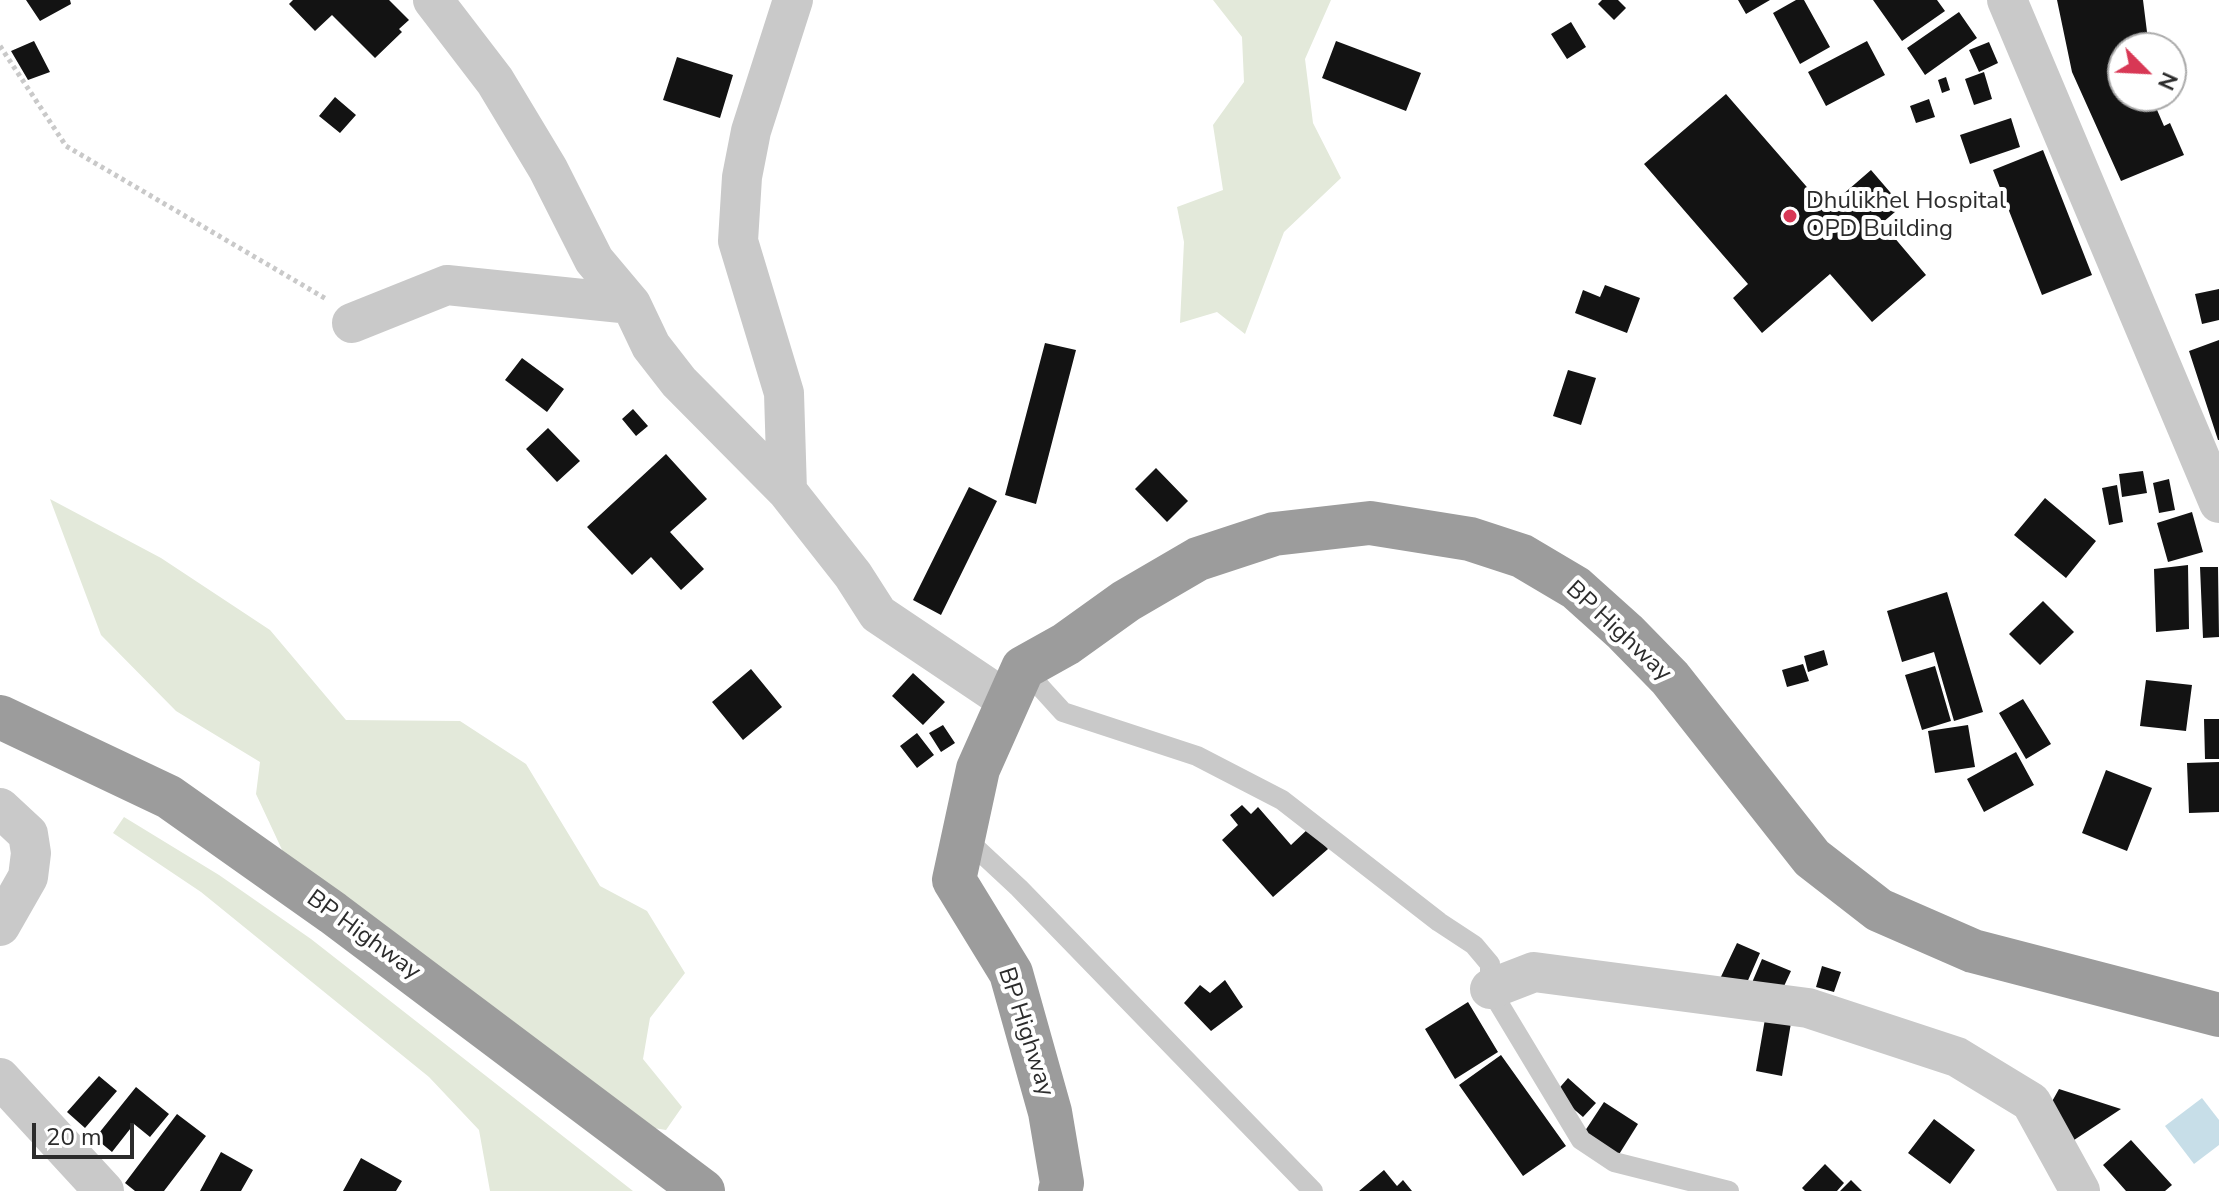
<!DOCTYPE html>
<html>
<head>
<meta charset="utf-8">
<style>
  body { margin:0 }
  #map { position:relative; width:2219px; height:1191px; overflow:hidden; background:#fff; font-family:"Nunito Sans",sans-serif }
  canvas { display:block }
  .north { position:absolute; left:2107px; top:32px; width:80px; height:80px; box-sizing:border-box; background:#fff; border:2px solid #ababab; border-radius:50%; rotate:114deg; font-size:22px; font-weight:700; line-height:32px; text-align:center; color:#2c2c2c }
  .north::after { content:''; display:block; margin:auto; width:28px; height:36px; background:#d83855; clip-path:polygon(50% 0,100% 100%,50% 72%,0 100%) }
  .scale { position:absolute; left:32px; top:1123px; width:102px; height:36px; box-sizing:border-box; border:4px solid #2c2c2c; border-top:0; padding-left:10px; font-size:24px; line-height:28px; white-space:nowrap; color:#2c2c2c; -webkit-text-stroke:6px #fff; paint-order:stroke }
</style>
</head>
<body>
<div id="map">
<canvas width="2219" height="1191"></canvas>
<div class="north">N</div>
<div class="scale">20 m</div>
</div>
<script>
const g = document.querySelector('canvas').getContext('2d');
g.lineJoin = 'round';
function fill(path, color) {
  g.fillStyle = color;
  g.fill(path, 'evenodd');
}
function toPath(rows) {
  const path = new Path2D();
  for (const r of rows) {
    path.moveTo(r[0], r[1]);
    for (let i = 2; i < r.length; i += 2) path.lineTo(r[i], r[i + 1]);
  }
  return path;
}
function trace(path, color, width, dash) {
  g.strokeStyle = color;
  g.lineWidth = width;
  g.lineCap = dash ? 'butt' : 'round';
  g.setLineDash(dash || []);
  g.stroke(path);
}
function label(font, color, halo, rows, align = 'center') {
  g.font = font + ' "Nunito Sans",sans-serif';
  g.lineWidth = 8;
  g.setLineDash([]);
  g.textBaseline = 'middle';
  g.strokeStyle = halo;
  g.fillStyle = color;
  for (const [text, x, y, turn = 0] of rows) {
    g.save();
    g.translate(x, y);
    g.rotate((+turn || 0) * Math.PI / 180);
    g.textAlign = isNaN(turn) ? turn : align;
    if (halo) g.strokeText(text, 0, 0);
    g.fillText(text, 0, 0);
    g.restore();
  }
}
fill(toPath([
  [1213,0,1331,0,1305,59,1313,123,1341,178,1284,232,1245,334,1217,312,1180,323,1184,242,1177,207,1223,190,1213,125,1244,82,1242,37],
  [50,499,161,558,270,630,346,720,460,721,526,764,600,886,647,911,685,973,650,1018,643,1059,682,1107,666,1130,635,1125,284,854,256,794,260,762,176,711,101,635],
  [124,817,219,875,311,939,633,1191,490,1191,479,1130,429,1077,201,892,113,833]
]), '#e3e9da');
fill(toPath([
  [2202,1098,2219,1120,2219,1145,2194,1164,2165,1126]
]), '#c7dee8');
fill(toPath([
  [26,0,70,0,71,4,40,21],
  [293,0,389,0,409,20,399,29,402,32,375,58,332,15,315,31,289,4],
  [1602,0,1618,0,1626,8,1614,20,1598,4],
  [1738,0,1770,0,1746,14],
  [1796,0,1804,0,1830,47,1800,64,1773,13],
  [1873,0,1937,0,1945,11,1902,41],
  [2057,0,2143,0,2149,48,2123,48,2123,96,2151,96,2164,126,2170,123,2184,155,2121,181,2072,72],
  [1959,12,1977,38,1925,75,1907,48],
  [1571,22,1586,47,1567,59,1551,34],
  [34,41,50,72,28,80,11,51],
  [1336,41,1421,73,1406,111,1322,78],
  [1867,41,1885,75,1826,106,1808,72],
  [1989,42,1998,63,1979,72,1969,50],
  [677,57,733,75,720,118,663,100],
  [1984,72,1992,99,1974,105,1965,79],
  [1946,77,1950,90,1942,93,1938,80],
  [1726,94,1826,209,1871,170,1902,206,1882,223,1926,275,1872,322,1830,274,1762,333,1733,298,1748,284,1644,164],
  [335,97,356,115,340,133,319,116],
  [1929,99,1935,117,1916,123,1910,106],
  [2011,118,2020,147,1970,164,1960,135],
  [2043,150,2092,275,2042,295,1993,170],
  [1605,285,1640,298,1627,333,1575,313,1583,290,1600,297],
  [2219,289,2219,320,2202,324,2195,294],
  [2219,340,2219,440,2218,440,2189,351],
  [1045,343,1076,350,1036,504,1005,495],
  [522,358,564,389,547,412,505,380],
  [1568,370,1596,378,1581,425,1553,416],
  [633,409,648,426,636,436,622,419],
  [548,428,580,461,557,482,526,449],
  [666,454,707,499,670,532,704,569,681,590,651,557,632,575,587,527],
  [1156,468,1188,501,1167,522,1135,489],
  [2143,471,2147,493,2122,497,2119,474],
  [2169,479,2175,510,2159,513,2153,483],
  [2117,485,2123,522,2109,525,2102,488],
  [969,487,997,501,941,615,913,600],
  [2045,498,2096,541,2066,578,2014,535],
  [2192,512,2203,552,2168,562,2157,523],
  [2188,565,2189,629,2156,632,2154,569],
  [2200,567,2218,567,2219,637,2203,638],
  [1947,592,1983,712,1954,721,1934,652,1902,662,1887,611],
  [2043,601,2074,632,2040,665,2009,634],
  [1824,650,1828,665,1808,672,1804,656],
  [1803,664,1809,681,1787,687,1782,670],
  [1935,666,1951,721,1922,730,1905,675],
  [751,669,782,707,743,740,712,702],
  [913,673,945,702,923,725,892,696],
  [2146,680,2192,685,2186,731,2140,726],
  [2023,699,2051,744,2026,759,1999,713],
  [2204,719,2219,719,2219,759,2205,759],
  [943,725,955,743,941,752,929,733],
  [1968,725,1975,767,1935,773,1928,731],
  [917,733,934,755,917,768,900,746],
  [2016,752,2034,785,1984,812,1967,779],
  [2219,762,2219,812,2189,813,2187,763],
  [2106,770,2152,788,2127,851,2082,833],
  [1242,805,1251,814,1258,807,1291,845,1309,828,1328,849,1273,897,1222,840,1238,825,1230,815],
  [1737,943,1760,953,1742,994,1718,983],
  [1762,959,1791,971,1779,997,1751,985],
  [1822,966,1841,972,1834,992,1816,987],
  [1225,980,1243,1007,1211,1031,1184,1003,1200,985,1210,993],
  [1468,1002,1498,1052,1455,1079,1425,1029],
  [1765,1019,1791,1023,1782,1076,1756,1071],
  [1501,1055,1566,1146,1523,1176,1459,1085],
  [99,1076,117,1091,85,1128,67,1112],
  [1568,1078,1596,1103,1583,1117,1555,1093],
  [136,1087,169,1114,150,1137,134,1124,112,1152,95,1138],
  [2059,1089,2121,1109,2065,1146,2045,1114],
  [1604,1102,1638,1124,1618,1156,1583,1134],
  [177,1114,206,1136,164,1191,135,1191,125,1183],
  [1934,1119,1975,1150,1950,1184,1908,1153],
  [2131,1140,2172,1185,2165,1191,2126,1191,2103,1165],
  [221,1152,253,1170,241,1191,200,1191],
  [361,1158,402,1181,396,1191,343,1191],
  [1825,1164,1844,1183,1837,1191,1805,1191,1802,1188],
  [1384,1170,1397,1186,1403,1180,1412,1191,1359,1191],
  [1851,1180,1862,1191,1840,1191]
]), '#131313');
trace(toPath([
  [0,46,66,146,328,300]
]), '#c9c9c9', 5, [4, 4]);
trace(toPath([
  [1023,668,1063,712,1197,756,1282,800,1439,922,1474,945,1490,964,1490,989,1581,1140,1614,1162,1729,1191],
  [962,835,1019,888,1313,1191]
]), '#c9c9c9', 20);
trace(toPath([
  [433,0,495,81,548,169,594,260,631,304,651,346,679,382,787,491],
  [793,0,751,131,742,177,738,241,784,393,787,491,853,575,878,614,1006,700],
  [2007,0,2219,503],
  [352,323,447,285,631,304],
  [0,808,28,834,31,853,28,877,0,926],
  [1490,989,1534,972,1808,1008,1957,1057,2031,1102,2080,1191],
  [0,1078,104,1191]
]), '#c9c9c9', 40);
trace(toPath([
  [0,717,169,797,333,913,703,1191],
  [1060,1191,1062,1183,1050,1112,1011,973,954,880,978,769,1023,668,1066,644,1126,601,1198,559,1274,534,1370,523,1470,539,1522,556,1576,588,1625,632,1670,678,1812,858,1879,910,1973,951,2219,1015]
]), '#9c9c9c', 44);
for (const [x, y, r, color] of [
  [1790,216,8,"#d83855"]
]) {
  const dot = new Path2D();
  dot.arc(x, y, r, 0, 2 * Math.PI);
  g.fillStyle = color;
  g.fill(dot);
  trace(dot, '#fff', 3);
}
label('24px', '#2c2c2c', '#fff', [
  ["Dhulikhel Hospital",1806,202],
  ["OPD Building",1806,230]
], 'left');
label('24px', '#2c2c2c', '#fff', [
  ["BP Highway",1618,632,43],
  ["BP Highway",363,936,36],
  ["BP Highway",1025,1032,72]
]);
</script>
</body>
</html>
